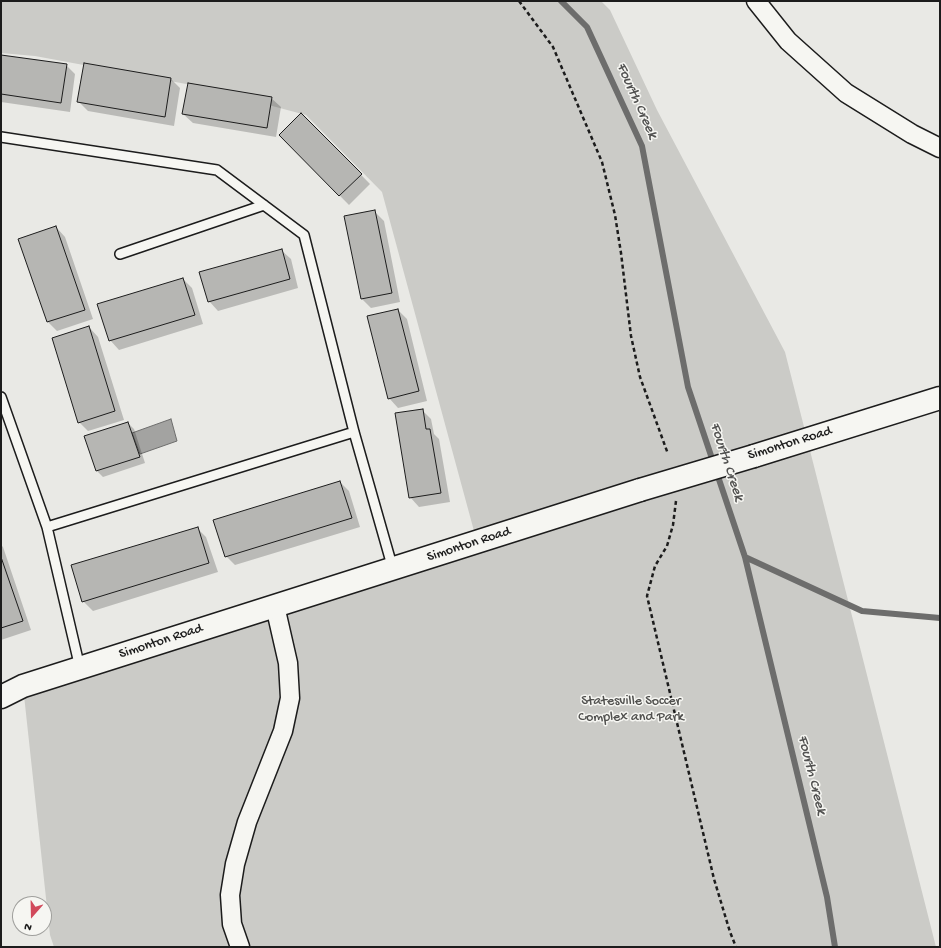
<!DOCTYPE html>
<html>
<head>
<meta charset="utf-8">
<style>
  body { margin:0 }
  #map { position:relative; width:941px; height:948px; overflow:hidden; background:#e9e9e5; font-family:"Gochi Hand",sans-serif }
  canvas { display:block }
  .frame { position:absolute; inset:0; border:2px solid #1c1c1c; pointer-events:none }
  .north { position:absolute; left:12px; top:896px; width:40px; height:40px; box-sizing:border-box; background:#f6f6f2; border:1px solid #9f9f9c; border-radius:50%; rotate:200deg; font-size:11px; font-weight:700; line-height:16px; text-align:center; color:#1c1c1c }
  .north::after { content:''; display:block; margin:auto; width:14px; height:18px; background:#d1495b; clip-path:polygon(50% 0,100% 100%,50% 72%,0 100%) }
</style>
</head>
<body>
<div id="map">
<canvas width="941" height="948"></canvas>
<div class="frame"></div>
<div class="north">N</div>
</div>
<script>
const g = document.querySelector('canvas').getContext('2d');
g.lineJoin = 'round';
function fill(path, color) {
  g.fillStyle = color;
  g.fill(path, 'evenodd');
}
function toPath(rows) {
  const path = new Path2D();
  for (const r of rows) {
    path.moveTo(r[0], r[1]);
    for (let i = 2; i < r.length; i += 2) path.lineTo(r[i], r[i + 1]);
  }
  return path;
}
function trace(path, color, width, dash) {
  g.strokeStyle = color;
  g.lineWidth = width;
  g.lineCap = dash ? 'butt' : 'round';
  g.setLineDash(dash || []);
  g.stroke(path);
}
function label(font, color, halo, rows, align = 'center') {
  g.font = font + ' "Gochi Hand",sans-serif';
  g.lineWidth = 3;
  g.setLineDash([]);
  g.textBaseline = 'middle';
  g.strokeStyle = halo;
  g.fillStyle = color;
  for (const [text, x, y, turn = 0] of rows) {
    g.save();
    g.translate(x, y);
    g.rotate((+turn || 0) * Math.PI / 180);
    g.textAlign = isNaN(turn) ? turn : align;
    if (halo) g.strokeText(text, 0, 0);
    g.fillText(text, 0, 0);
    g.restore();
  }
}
fill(toPath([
  [1,1,601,1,610,10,657,110,785,352,936,947,54,947,50,935,23,686,474,531,382,192,306,115,197,86,35,56,1,53]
]), '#cbcbc7');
const water = toPath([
  [171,419,177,441,140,454,132,433,171,419]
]);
fill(water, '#a3a3a1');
trace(water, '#6d6d6c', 1);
fill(toPath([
  [1,56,66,65,75,74,70,112,1,102],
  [171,79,180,88,174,126,88,111,78,101],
  [271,98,281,107,276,137,193,123,183,114],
  [301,114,370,184,349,205,280,135],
  [374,211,384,221,400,302,371,308,362,299,346,217],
  [56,227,65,237,93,319,57,331,48,322,19,240],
  [281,250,291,259,298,288,218,311,209,301],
  [183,279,192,288,203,324,119,350,110,340],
  [398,310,407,319,427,401,398,408,389,398],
  [89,327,98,337,124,420,88,431,79,422],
  [422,410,431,419,434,434,439,439,450,502,419,507,410,497],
  [128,423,134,429,145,463,103,477,97,471,85,437],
  [340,482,349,491,360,527,235,565,226,556],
  [197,528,206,537,218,572,93,611,83,601],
  [1,545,3,547,31,630,1,640]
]), '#0003');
trace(toPath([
  [561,1,587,27,642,146,688,387,745,557,827,897,835,947],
  [745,557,862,611,940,618]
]), '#6d6d6c', 6);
const building = toPath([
  [1,55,67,64,61,103,1,94,1,55],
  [84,63,171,78,165,117,77,102,84,63],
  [188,83,272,97,267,128,182,114,188,83],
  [301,113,362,174,339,196,279,135,301,113],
  [375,210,392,293,361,299,344,216,375,210],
  [56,226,85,310,47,322,18,239,56,226],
  [282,249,290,279,208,302,199,272,282,249],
  [183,278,195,315,109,341,97,304,183,278],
  [398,309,419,391,388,399,367,316,398,309],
  [89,326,115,411,78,423,52,338,89,326],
  [423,409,426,429,430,429,441,493,409,498,395,413,423,409],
  [128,422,140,457,96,471,84,436,128,422],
  [340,481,352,518,225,557,213,520,340,481],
  [198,527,209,563,82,602,71,565,198,527],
  [1,557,23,621,1,628,1,557]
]);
fill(building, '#b6b6b3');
trace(building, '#1c1c1c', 1);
const lane = toPath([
  [1,137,217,170,304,235,354,432,393,569],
  [120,254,264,205],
  [1,397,47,527,354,432],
  [47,527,80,668]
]);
const street = toPath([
  [756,1,788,41,846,93,912,134,940,148],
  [240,947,232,924,230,895,235,864,247,822,283,731,290,698,288,663,275,606]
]);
const secondary = toPath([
  [754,456,940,398],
  [1,697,23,686,640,490]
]);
trace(lane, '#1c1c1c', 12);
trace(street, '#1c1c1c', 21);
trace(secondary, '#1c1c1c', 25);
trace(toPath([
  [519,1,553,47,602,162,615,215,621,253,631,336,640,377,668,454],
  [676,501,673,525,667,546,655,566,647,596,714,879,730,932,736,947]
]), '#1c1c1c', 2.5, [4, 3]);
trace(lane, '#f6f6f2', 9);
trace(street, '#f6f6f2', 18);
trace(secondary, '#f6f6f2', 22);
const secondaryBridge = toPath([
  [640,490,754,456]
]);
trace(secondaryBridge, '#1c1c1c', 25, []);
trace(secondaryBridge, '#f6f6f2', 22);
label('14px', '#1c1c1c', '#f6f6f2', [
  ["Simonton Road",790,444,-17],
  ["Simonton Road",469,545,-18],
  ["Simonton Road",161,642,-18]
]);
label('14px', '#51514f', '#f6f6f2', [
  ["Statesville Soccer",631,702],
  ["Complex and Park",631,718]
]);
label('italic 15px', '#525251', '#f6f6f2', [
  ["Fourth Creek",636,101,66],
  ["Fourth Creek",726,462,72],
  ["Fourth Creek",811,775,76]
]);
</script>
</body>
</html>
